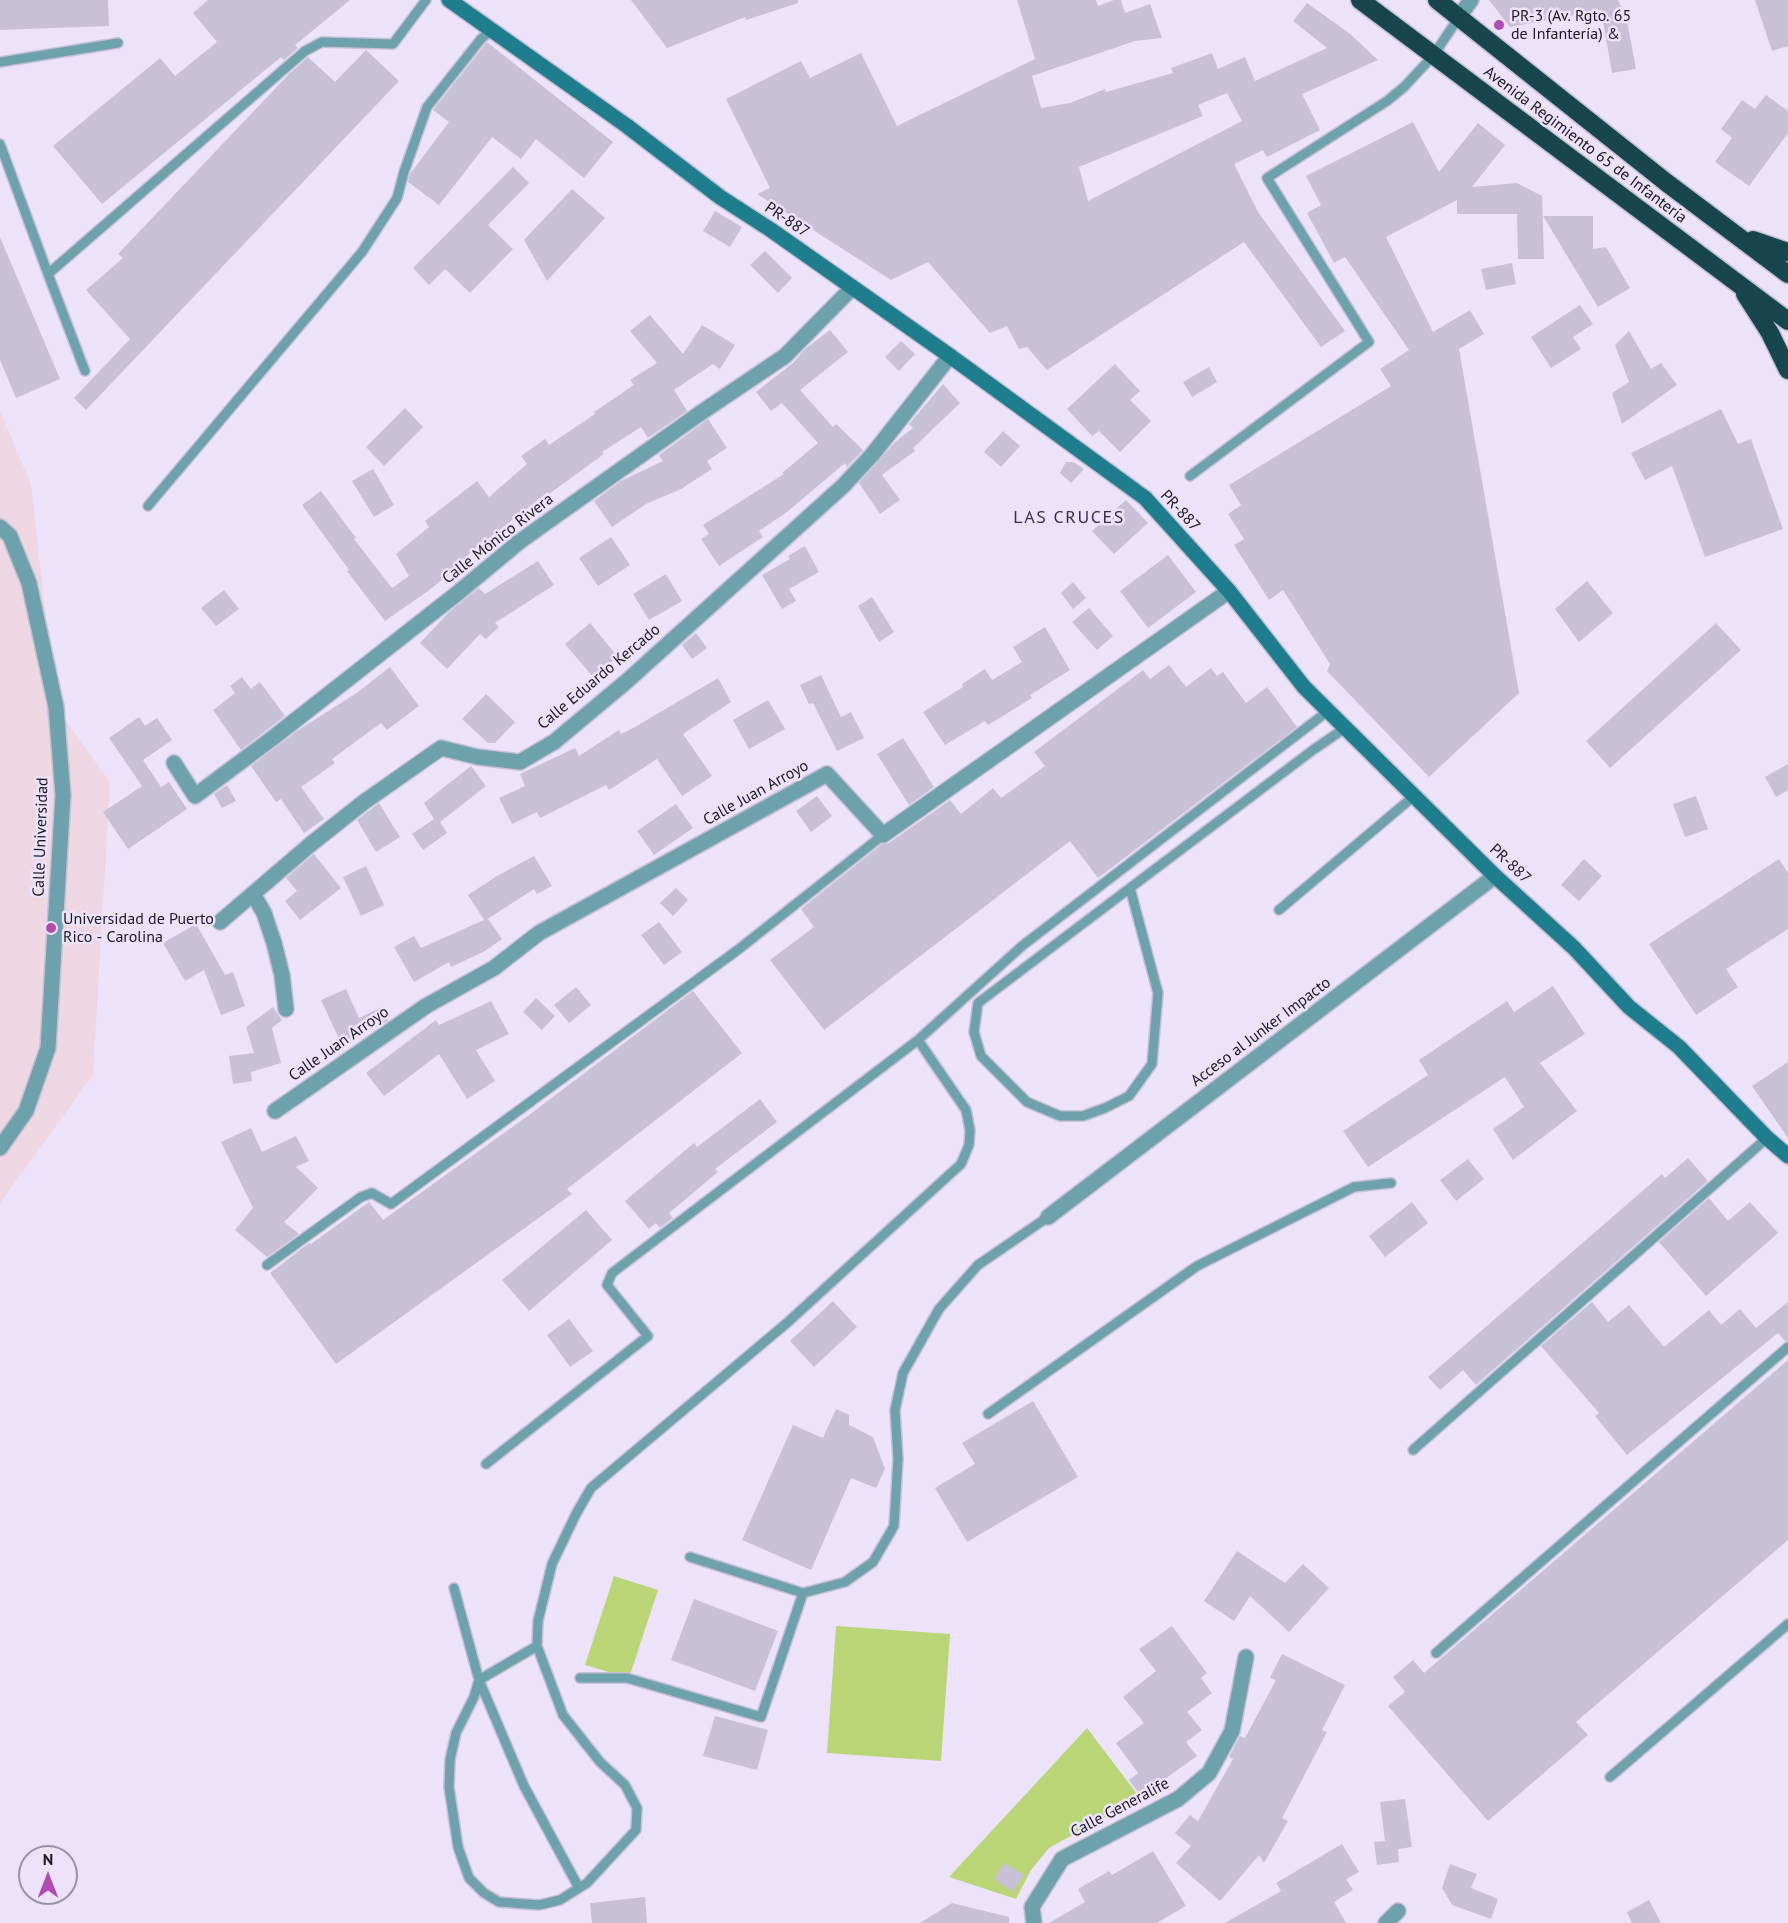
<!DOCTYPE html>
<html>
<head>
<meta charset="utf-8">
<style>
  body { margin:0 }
  #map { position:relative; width:1788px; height:1923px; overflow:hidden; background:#ece3fb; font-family:"PT Sans",sans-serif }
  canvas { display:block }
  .north { position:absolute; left:18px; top:1845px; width:60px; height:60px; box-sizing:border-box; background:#ece3fb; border:2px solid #9992a4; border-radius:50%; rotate:0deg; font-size:16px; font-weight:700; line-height:24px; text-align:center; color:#1c1921 }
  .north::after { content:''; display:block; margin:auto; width:21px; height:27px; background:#b04cb2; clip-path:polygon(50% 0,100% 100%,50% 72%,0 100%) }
</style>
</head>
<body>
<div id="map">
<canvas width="1788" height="1923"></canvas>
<div class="north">N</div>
</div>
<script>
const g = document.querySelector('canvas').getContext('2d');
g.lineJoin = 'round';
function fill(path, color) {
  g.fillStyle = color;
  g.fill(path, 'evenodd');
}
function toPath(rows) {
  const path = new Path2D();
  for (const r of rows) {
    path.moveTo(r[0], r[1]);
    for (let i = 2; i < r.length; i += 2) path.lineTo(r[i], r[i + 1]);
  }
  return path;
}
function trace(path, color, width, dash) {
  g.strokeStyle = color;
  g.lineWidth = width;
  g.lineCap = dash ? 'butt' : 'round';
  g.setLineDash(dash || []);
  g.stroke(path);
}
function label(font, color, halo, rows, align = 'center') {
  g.font = font + ' "PT Sans",sans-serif';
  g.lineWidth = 5;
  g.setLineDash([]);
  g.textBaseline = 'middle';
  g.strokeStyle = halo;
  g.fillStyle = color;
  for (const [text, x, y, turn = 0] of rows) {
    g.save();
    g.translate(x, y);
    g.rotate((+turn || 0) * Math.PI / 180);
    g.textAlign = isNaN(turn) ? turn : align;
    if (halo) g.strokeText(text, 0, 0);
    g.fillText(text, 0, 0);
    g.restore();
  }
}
fill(toPath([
  [0,411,31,484,56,707,110,782,93,1075,0,1203]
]), '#eed7e2');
fill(toPath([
  [614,1576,658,1590,629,1678,585,1665],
  [836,1626,950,1634,941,1761,827,1753],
  [1087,1728,1140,1798,1049,1848,1031,1870,1016,1899,949,1877]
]), '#b9d576');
fill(toPath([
  [0,0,108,0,109,26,0,30],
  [208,0,350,0,295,45,298,48,284,60,281,57,102,204,53,146,160,58,175,76,217,42,193,13],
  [631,0,798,0,798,3,746,20,745,17,667,48],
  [1017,0,1096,0,1098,6,1114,0,1121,0,1125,13,1150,4,1162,38,1135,41,1032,76,1041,108,1070,103,1105,89,1106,92,1173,73,1171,68,1212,53,1218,69,1245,57,1255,81,1327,48,1293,21,1307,3,1349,33,1378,60,1302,94,1320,130,1267,157,1263,150,1234,164,1258,212,1345,331,1321,347,1244,242,1047,370,1027,347,1019,349,1007,326,990,333,928,262,891,280,757,194,770,188,726,99,801,61,810,78,861,53,897,126,1035,59],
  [1227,93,1242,121,1088,201,1079,167,1203,116,1198,105],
  [1489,0,1618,0,1626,16,1636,69,1612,73,1601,10,1510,27],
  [1755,0,1788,0,1788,46,1772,51],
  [487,42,613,142,584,178,536,139,521,159,492,137,439,205,408,182,410,174,449,122,433,110],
  [366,50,399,81,86,410,74,398,130,339,86,290,123,258,118,254,289,74,308,57,335,82],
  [1766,95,1788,111,1788,133,1749,186,1715,162,1732,138,1721,129,1742,100,1755,109],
  [1413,122,1439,172,1478,123,1505,145,1472,187,1517,183,1542,196,1544,259,1518,259,1517,214,1457,214,1457,200,1386,237,1433,332,1470,310,1484,334,1459,349,1519,693,1429,777,1327,671,1330,664,1283,590,1269,600,1234,545,1244,539,1228,514,1241,505,1229,485,1391,386,1380,369,1409,350,1345,257,1334,263,1307,213,1321,205,1306,176],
  [513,167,529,183,488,225,513,249,470,293,445,269,429,285,413,268],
  [572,189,605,218,547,281,524,240],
  [715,211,742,227,730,247,703,231],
  [1543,216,1593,216,1593,249,1606,247,1630,288,1598,307],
  [0,237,60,379,16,398,0,360],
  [765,251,792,278,778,293,750,265],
  [1512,263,1516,284,1486,290,1481,269],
  [1580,305,1593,324,1573,337,1581,349,1551,368,1531,337],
  [650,315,683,354,702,325,735,345,720,369,713,364,674,390,687,411,648,438,641,427,602,452,604,454,549,494,548,492,480,545,456,565,458,567,428,591,385,621,347,571,349,570,302,505,321,491,356,538,354,539,392,588,409,576,396,554,429,527,425,521,477,481,489,497,527,464,521,456,545,439,549,445,595,414,594,412,634,385,630,380,657,363,630,331],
  [830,330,848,352,800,390,833,427,836,424,863,450,847,467,845,463,787,512,759,531,763,537,719,566,701,539,709,534,703,525,784,474,782,473,818,443,782,403,771,411,756,392,793,363,805,349],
  [1629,331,1651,369,1661,363,1677,385,1622,424,1612,393,1629,382,1615,345],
  [901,341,915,354,899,371,885,357],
  [1115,364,1140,391,1130,400,1151,421,1120,452,1099,431,1092,436,1067,409],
  [1209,367,1217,382,1192,397,1183,382],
  [943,384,960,403,913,448,915,451,882,475,900,500,880,514,859,483,895,442,913,428,909,424],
  [405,408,423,427,384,466,366,447],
  [1721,409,1738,444,1751,439,1783,529,1705,557,1672,466,1645,480,1631,453],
  [708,419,727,448,707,461,712,469,681,489,646,504,612,527,594,501,621,481,663,461,659,455],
  [1003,431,1020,446,1001,467,984,452],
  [1066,462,1073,462,1084,469,1071,483,1060,473],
  [373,469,394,505,374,517,352,481],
  [1126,500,1148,523,1114,554,1092,531],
  [611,537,630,565,598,586,579,558],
  [805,546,819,572,789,589,796,601,782,609,762,575,790,559,788,556],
  [1168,555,1196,592,1148,628,1120,591],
  [538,561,554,585,495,623,499,627,486,639,480,634,447,669,420,643,450,611,479,588,485,594],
  [666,574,682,601,649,620,633,594],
  [1587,581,1613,613,1579,642,1555,609],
  [1073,582,1086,598,1073,609,1061,593],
  [224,590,239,609,216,626,201,608],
  [872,597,894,632,879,642,858,606],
  [1089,608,1113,636,1097,650,1072,622],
  [590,623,618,657,593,677,565,644],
  [1716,623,1741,650,1610,768,1586,741],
  [1045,627,1070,670,1030,695,1032,698,988,725,985,721,945,745,923,712,963,687,962,684,985,669,992,680,1022,662,1013,647],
  [696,633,707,648,692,659,682,645],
  [1169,665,1186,687,1211,668,1217,676,1223,672,1246,703,1267,687,1297,727,1098,878,1070,841,824,1030,770,960,814,927,801,909,882,844,889,843,950,800,961,814,993,788,1001,798,1045,766,1034,752,1143,670,1150,679],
  [390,667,419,706,387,730,381,723,332,759,335,763,301,787,324,819,304,833,281,799,276,802,251,766,297,731,358,692],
  [821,675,841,717,851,712,864,738,837,751,813,703,809,704,800,685],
  [242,677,251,689,260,682,285,716,241,750,213,710,235,693,230,686],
  [718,678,731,702,683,734,712,776,682,796,657,759,609,790,606,785,540,818,537,812,512,824,499,798,525,786,520,774,575,748,579,756,619,730,621,734,635,727],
  [486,694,515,722,495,743,488,743,462,719],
  [768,700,785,729,749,749,733,720],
  [139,717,145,726,157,718,172,740,143,760,161,787,169,782,187,809,128,849,103,812,142,786,109,738],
  [903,738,934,787,909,805,877,754],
  [1788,764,1788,790,1776,797,1765,777],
  [471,766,486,786,440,822,447,833,423,850,412,834,434,819,424,803],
  [227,785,236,801,222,808,214,794],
  [817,796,832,816,811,832,796,811],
  [1696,796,1708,829,1685,837,1673,804],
  [379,803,400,837,376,852,357,820],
  [676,804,693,828,654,855,637,831],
  [314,854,341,888,300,920,285,901,297,891,286,878],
  [534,856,552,886,537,894,534,889,486,920,488,919,502,939,485,951,451,967,449,962,414,982,394,947,414,936,421,948,484,920,468,895,497,876],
  [1584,859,1602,876,1579,901,1561,885],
  [1779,859,1788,873,1788,929,1726,969,1738,987,1696,1015,1649,944],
  [366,866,384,905,361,916,343,877],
  [676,888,688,900,673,916,660,903],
  [659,922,682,952,664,965,641,935],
  [196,924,225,975,233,972,245,1006,221,1015,204,970,185,981,163,943],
  [1553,986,1585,1034,1540,1063,1577,1111,1513,1160,1493,1129,1524,1107,1505,1077,1368,1167,1343,1131,1428,1075,1419,1060,1507,1001,1514,1012],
  [576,987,591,1005,569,1023,554,1005],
  [346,989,359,1018,382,1007,388,1021,341,1043,321,1000],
  [693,991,742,1053,567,1189,572,1194,336,1364,270,1273,309,1243,311,1244,369,1202,383,1220,529,1115],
  [536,998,555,1016,542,1030,523,1012],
  [491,1001,509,1034,476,1050,495,1081,467,1099,439,1054,384,1096,366,1073,436,1020,439,1025],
  [273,1007,282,1020,272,1028,281,1063,251,1072,252,1081,233,1084,229,1056,254,1053,246,1027],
  [1788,1062,1788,1138,1752,1086],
  [760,1099,777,1122,715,1169,718,1172,669,1213,673,1218,660,1228,656,1223,649,1229,625,1201,694,1143,697,1147],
  [251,1128,262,1152,296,1136,309,1161,296,1167,318,1188,284,1222,299,1234,267,1257,235,1230,253,1208,221,1142],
  [1688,1158,1708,1181,1476,1385,1463,1370,1440,1390,1428,1377,1662,1174,1665,1178],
  [1468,1159,1484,1179,1456,1201,1440,1180],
  [1709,1198,1728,1221,1750,1202,1778,1233,1706,1296,1659,1242],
  [1412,1202,1428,1223,1385,1257,1369,1236],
  [586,1210,612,1240,529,1311,502,1280],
  [833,1301,857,1327,814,1367,790,1341],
  [1592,1302,1608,1322,1629,1305,1664,1347,1709,1310,1721,1325,1740,1309,1756,1328,1788,1302,1788,1340,1785,1341,1778,1333,1627,1455,1595,1416,1599,1413,1541,1346],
  [569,1319,593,1351,570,1367,547,1335],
  [1788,1360,1788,1540,1576,1722,1588,1735,1488,1821,1388,1706,1405,1692,1393,1677,1413,1660,1424,1673],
  [1033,1401,1078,1477,967,1542,935,1488,975,1464,962,1443],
  [836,1409,849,1415,849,1425,873,1437,885,1469,876,1488,851,1478,811,1570,742,1540,793,1425,823,1438],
  [1237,1551,1285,1583,1303,1564,1329,1588,1289,1632,1250,1596,1234,1621,1204,1601],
  [694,1599,778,1631,755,1691,671,1660],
  [1172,1626,1207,1673,1201,1678,1212,1693,1187,1712,1202,1730,1186,1742,1197,1756,1141,1796,1129,1780,1138,1773,1116,1743,1144,1723,1123,1697,1156,1671,1139,1649],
  [1282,1654,1345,1685,1322,1730,1327,1732,1282,1818,1288,1821,1264,1863,1259,1855,1220,1901,1176,1863,1191,1846,1175,1833,1190,1815,1198,1821,1233,1759,1229,1757,1240,1736,1245,1738,1276,1680,1270,1678],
  [715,1716,768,1730,757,1770,703,1756],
  [1405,1799,1412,1847,1398,1849,1399,1862,1377,1865,1374,1842,1385,1841,1380,1802],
  [1342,1844,1359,1872,1346,1879,1353,1890,1334,1902,1346,1923,1225,1923,1281,1891,1276,1883],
  [1153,1851,1186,1906,1157,1923,1049,1923,1085,1902,1078,1889,1109,1871,1112,1875],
  [1004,1863,1024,1875,1013,1892,994,1879],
  [1450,1864,1477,1874,1471,1888,1498,1899,1491,1919,1452,1905,1442,1888],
  [645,1897,647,1923,592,1923,590,1903],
  [1649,1900,1661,1923,1632,1923,1627,1912],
  [952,1903,1009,1917,1009,1923,920,1923]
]), '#c8c0d7');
const lane = toPath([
  [0,62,118,43],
  [0,144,48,274,305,51,322,42,393,44,426,0],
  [48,274,85,371],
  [1190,476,1369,342,1267,178,1387,101,1404,87,1433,56,1459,17],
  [148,506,362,252,397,198,404,172,427,107,481,39,491,30],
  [1130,888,1158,993,1152,1064,1129,1096,1105,1108,1083,1116,1060,1116,1027,1102,981,1056,974,1032,978,1003,1130,888,1313,750,1345,728],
  [1279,910,1414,796],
  [267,1265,361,1197,372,1193,391,1204,739,949,883,835],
  [988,1414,1197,1266,1354,1187,1391,1183],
  [1413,1450,1767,1138],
  [486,1464,648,1336,607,1285,612,1273,918,1040,1022,946,1328,711],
  [690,1557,803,1593,845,1582,873,1562,894,1526,898,1459,895,1410,903,1373,939,1309,978,1265,1048,1217],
  [454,1588,479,1680,524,1786,579,1888],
  [537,1646,479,1680,474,1697,456,1733,450,1760,449,1787,458,1847,469,1878,484,1893,499,1902,539,1905,560,1900,587,1883,636,1830,637,1808,625,1785,600,1762,563,1715,537,1646,538,1621,552,1564,576,1514,591,1488,788,1322,961,1164,969,1145,970,1130,966,1110,918,1040],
  [1436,1653,1788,1347],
  [580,1678,627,1678,761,1717,803,1593],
  [1610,1777,1788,1624]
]);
const street = toPath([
  [1459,17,1471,0],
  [0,527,10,536,29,583,56,707,63,795,48,1048,26,1111,0,1148],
  [174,763,195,796,274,737,459,592,519,542,699,414,785,356,852,288],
  [253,894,264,913,274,943,282,975,286,1009],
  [220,922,311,844,364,802,441,748,478,757,520,762,554,742,627,681,843,486,872,455,950,356],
  [275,1111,426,1006,494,968,539,933,827,774,883,835,1229,591],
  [1048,1217,1495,876],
  [1034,1923,1032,1907,1062,1859,1178,1799,1209,1773,1232,1731,1246,1657],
  [1386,1923,1398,1911]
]);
const secondary = toPath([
  [449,0,627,126,720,197,771,230,950,356,1145,498,1229,591,1304,687,1495,876,1574,948,1629,1007,1679,1047,1767,1138,1788,1156]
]);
const highway = toPath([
  [1360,0,1788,321],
  [1437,0,1667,183,1788,274],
  [1753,240,1788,252],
  [1745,294,1770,333,1788,370]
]);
trace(lane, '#c7bfd4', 12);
trace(street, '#c7bfd4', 18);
trace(secondary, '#c7bfd4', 18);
trace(highway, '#c7bfd4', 21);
trace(lane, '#6da1ab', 9);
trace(street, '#6da1ab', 15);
trace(secondary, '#1e7e8d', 15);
trace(highway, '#18464e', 18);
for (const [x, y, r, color] of [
  [1499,25,6,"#b04cb2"],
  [51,928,6,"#b04cb2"]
]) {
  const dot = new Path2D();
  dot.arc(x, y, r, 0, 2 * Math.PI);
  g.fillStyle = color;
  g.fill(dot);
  trace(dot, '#ece3fb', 2);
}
label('16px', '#1c1921', '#ece3fb', [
  ["PR-3 (Av. Rgto. 65",1511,16],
  ["de Infantería) &",1511,34],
  ["Universidad de Puerto",63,919],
  ["Rico - Carolina",63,937]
], 'left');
label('16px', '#1c1921', '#ece3fb', [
  ["Avenida Regimiento 65 de Infantería",1585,145,37],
  ["PR-887",787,220,34],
  ["PR-887",1180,511,47],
  ["Calle Mónico Rivera",498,539,-38],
  ["Calle Eduardo Kercado",599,677,-40],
  ["Calle Juan Arroyo",756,793,-29],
  ["Calle Universidad",41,837,-88],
  ["PR-887",1510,864,43],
  ["Acceso al Junker Impacto",1261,1032,-37],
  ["Calle Juan Arroyo",339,1044,-35],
  ["Calle Generalife",1120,1808,-28]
]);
g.letterSpacing = '1.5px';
label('18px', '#362f42', '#ece3fb', [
  ["LAS CRUCES",1069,518]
]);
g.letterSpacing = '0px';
</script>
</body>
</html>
